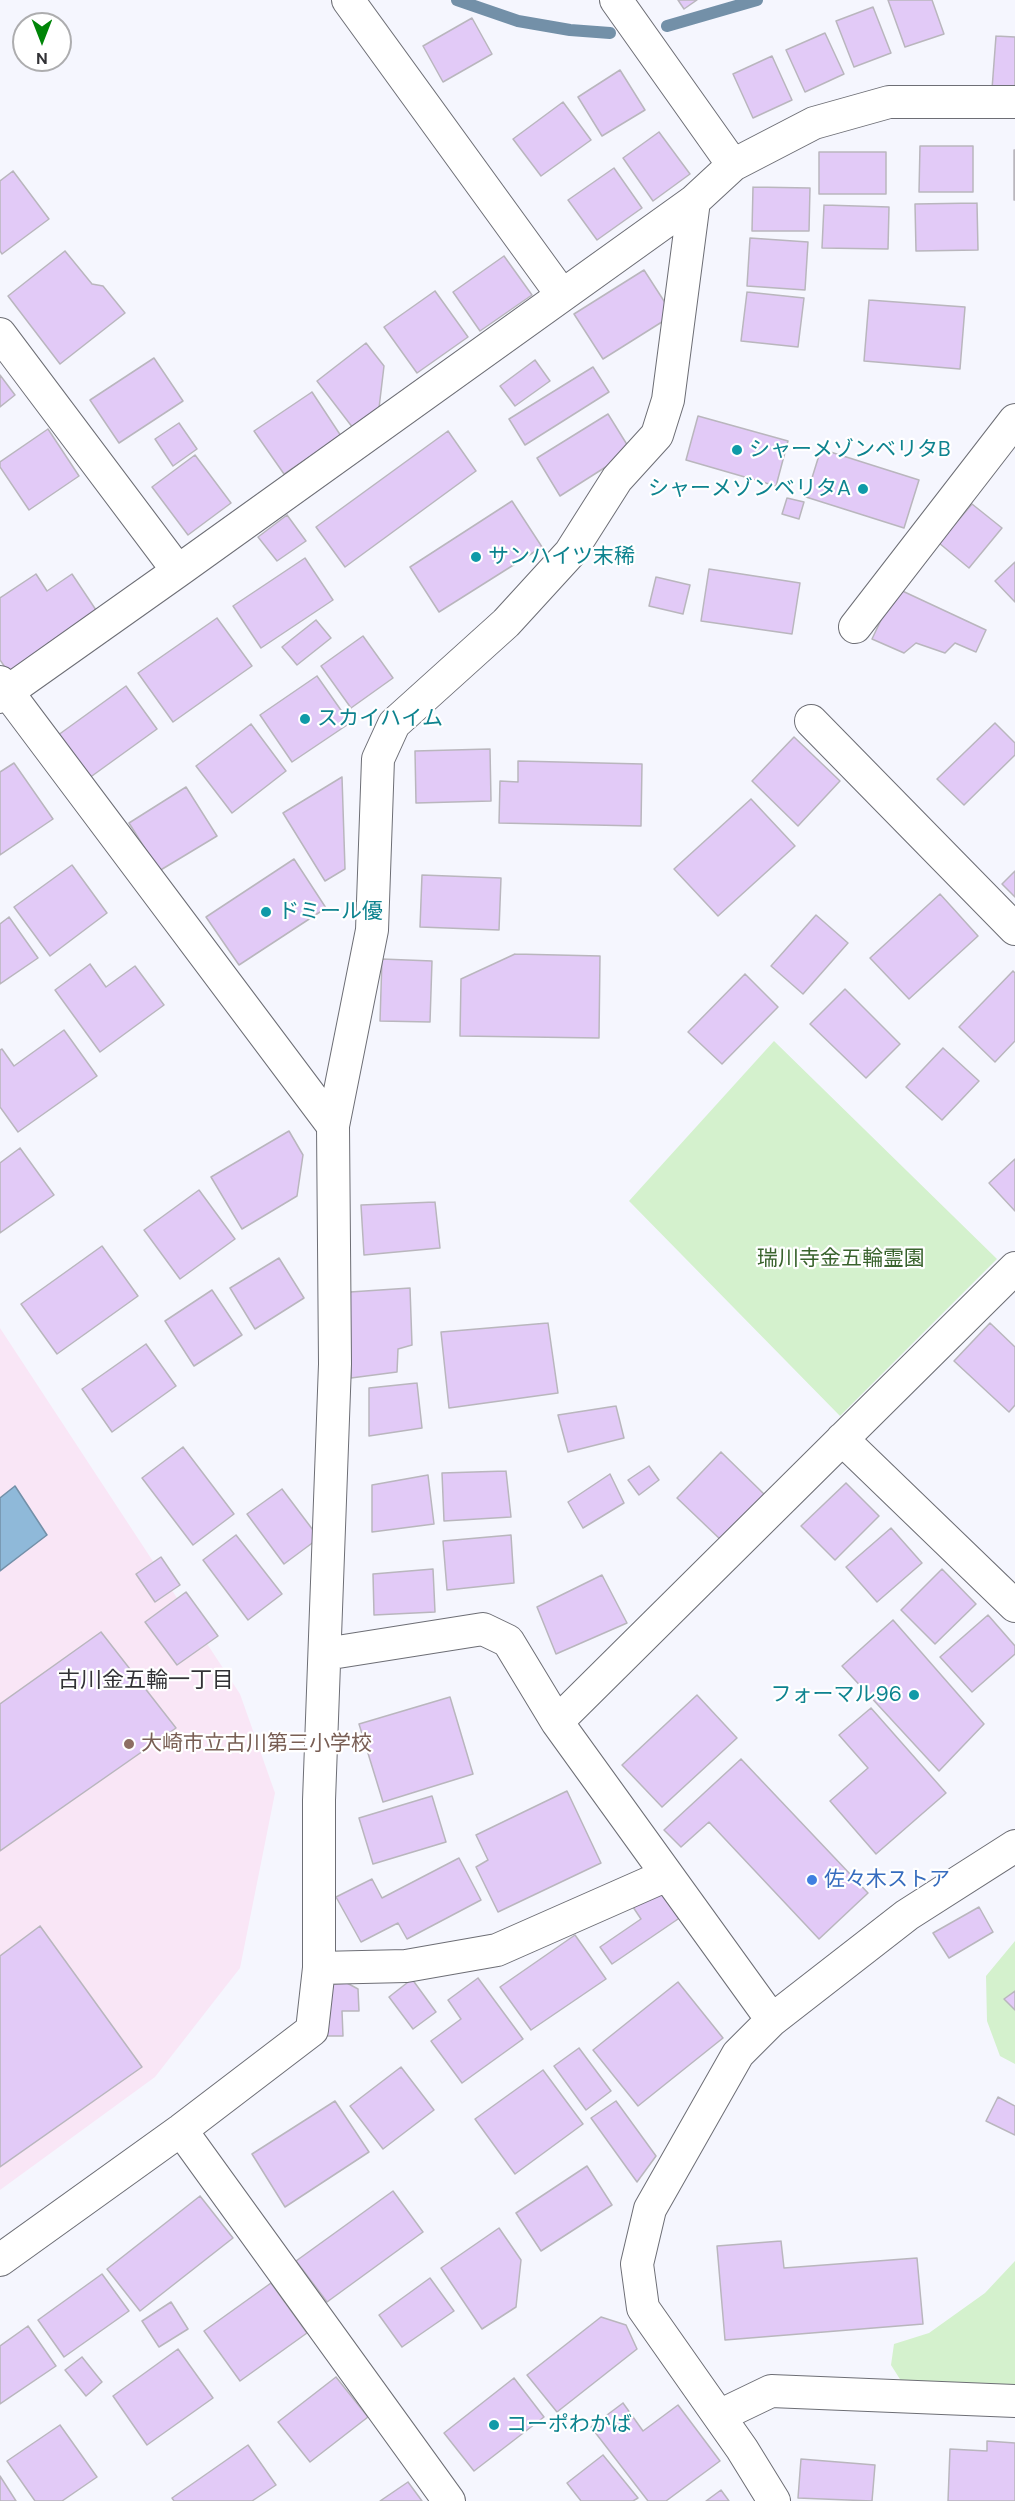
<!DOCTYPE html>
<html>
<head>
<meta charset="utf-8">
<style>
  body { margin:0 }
  #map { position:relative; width:1015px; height:2501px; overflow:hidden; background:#f5f6fe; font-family:"DM Sans",sans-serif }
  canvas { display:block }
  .north { position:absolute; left:12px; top:12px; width:60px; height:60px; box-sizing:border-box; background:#fff; border:2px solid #adadaf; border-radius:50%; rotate:180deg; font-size:16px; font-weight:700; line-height:24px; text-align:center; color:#323236 }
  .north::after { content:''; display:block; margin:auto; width:21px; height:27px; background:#008508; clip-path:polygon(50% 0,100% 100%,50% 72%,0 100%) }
</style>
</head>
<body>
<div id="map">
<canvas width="1015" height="2501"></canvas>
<div class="north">N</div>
</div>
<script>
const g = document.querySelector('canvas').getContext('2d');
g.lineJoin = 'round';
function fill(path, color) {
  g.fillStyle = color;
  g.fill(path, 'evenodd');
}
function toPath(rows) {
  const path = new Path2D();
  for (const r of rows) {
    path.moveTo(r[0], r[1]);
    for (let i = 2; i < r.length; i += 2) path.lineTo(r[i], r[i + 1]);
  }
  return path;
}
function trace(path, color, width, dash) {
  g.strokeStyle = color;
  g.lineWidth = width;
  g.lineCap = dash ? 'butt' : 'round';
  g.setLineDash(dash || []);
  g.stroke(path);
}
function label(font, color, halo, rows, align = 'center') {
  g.font = font + ' "DM Sans","Noto Sans JP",sans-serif';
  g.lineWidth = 4.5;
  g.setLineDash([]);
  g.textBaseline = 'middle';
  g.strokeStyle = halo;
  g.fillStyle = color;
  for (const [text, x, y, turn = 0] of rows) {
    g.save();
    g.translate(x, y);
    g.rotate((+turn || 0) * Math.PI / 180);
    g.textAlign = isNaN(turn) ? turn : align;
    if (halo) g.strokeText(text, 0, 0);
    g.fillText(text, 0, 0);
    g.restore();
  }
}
fill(toPath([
  [0,1328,240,1694,275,1793,240,1968,155,2077,0,2190]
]), '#f9e6f6');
fill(toPath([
  [774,1041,997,1259,840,1416,629,1201],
  [1015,1941,1015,2064,1000,2056,987,2021,986,1976],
  [1015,2261,1015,2389,903,2384,891,2365,894,2344,929,2333,985,2293]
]), '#d4f1cd');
const water = toPath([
  [15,1486,47,1535,0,1571,0,1498,15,1486]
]);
fill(water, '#8fb9d9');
trace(water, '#7390a8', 1.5);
trace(toPath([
  [457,0,518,21,570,30,610,33],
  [667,26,757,0]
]), '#7390a8', 12);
const building = toPath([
  [678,0,697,0,684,9,678,0],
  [888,0,932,0,944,34,905,47,888,0],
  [873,7,891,53,854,67,836,21,873,7],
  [472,18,492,54,443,82,423,46,472,18],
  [825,33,844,74,805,92,786,50,825,33],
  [996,36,1015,37,1015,89,992,89,996,36],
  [772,56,792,100,753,118,733,74,772,56],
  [620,70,645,110,602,136,578,97,620,70],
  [563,102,591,140,541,176,513,139,563,102],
  [659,132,690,174,653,201,623,158,659,132],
  [920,146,973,146,973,192,919,192,920,146],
  [1014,150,1015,150,1015,200,1014,200,1014,150],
  [819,152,886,152,886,194,819,194,819,152],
  [614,168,642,208,597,240,568,200,614,168],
  [13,171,49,219,2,254,0,251,0,181,13,171],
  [753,187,810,188,809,231,752,231,753,187],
  [977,203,978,250,916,251,915,204,977,203],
  [824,205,889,207,888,249,822,248,824,205],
  [750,238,808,242,805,290,747,286,750,238],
  [65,251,92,284,103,286,125,313,60,364,8,296,65,251],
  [504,256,532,295,480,331,453,292,504,256],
  [644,270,673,315,603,359,574,314,644,270],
  [435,291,468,337,417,373,384,327,435,291],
  [747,292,804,298,798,347,741,341,747,292],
  [869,300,965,307,960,369,864,361,869,300],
  [366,343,384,366,379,408,353,428,317,381,366,343],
  [154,358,183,401,119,443,90,400,154,358],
  [535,360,550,381,515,406,500,386,535,360],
  [593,367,609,392,525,445,509,419,593,367],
  [0,375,15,395,0,407,0,375],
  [312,392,341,436,284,474,254,431,312,392],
  [608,414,631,451,560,496,537,458,608,414],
  [698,416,788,441,776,486,686,460,698,416],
  [179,423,197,449,173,466,155,439,179,423],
  [48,429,79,476,29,510,0,467,0,462,48,429],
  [448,431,476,471,345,567,316,527,448,431],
  [821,449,919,480,904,528,806,497,821,449],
  [195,455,231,503,188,535,152,487,195,455],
  [787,498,804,502,799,519,782,514,787,498],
  [512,501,542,547,439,612,410,567,512,501],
  [972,504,1002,528,969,568,939,543,972,504],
  [287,515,306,541,277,561,258,537,287,515],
  [305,558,333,600,261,648,233,606,305,558],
  [1015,562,1015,602,995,581,1015,562],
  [709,569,800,583,792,634,701,621,709,569],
  [36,574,47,591,72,574,100,616,11,676,0,660,0,598,36,574],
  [656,577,690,585,683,614,649,606,656,577],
  [896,588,986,630,976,652,955,643,945,653,916,643,904,653,872,639,896,588],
  [217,618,252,666,173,722,138,673,217,618],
  [316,620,331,638,297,665,282,647,316,620],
  [363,636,393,678,351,708,321,666,363,636],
  [317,676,350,723,292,762,260,715,317,676],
  [126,686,157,729,85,781,54,738,126,686],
  [995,723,1015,743,1015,755,964,805,937,779,995,723],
  [251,724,286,771,232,813,196,766,251,724],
  [794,737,840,781,798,826,752,781,794,737],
  [490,749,491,801,416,803,415,751,490,749],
  [518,761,642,764,641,826,499,823,500,781,518,782,518,761],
  [14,763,53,819,0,855,0,772,14,763],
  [342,777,345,869,325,881,283,813,342,777],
  [186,787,217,836,159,871,129,823,186,787],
  [751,799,795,846,718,916,674,869,751,799],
  [294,859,326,908,239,965,206,917,294,859],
  [72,865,107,913,50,956,14,907,72,865],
  [1015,871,1015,897,1002,884,1015,871],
  [422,875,501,878,499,930,420,927,422,875],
  [940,894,978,936,909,999,870,958,940,894],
  [816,915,848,943,803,994,771,966,816,915],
  [9,917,38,958,0,984,0,924,9,917],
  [515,954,600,956,599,1038,460,1036,461,979,515,954],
  [382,959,432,961,430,1022,380,1021,382,959],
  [90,964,106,987,135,966,164,1005,100,1052,55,990,90,964],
  [1013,971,1015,973,1015,1041,995,1062,959,1027,1013,971],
  [745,974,778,1007,722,1064,688,1032,745,974],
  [845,989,900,1044,866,1078,810,1024,845,989],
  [64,1030,97,1076,18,1132,0,1107,0,1050,2,1049,14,1066,64,1030],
  [943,1048,979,1081,942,1120,906,1087,943,1048],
  [289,1131,303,1155,297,1196,242,1229,211,1177,289,1131],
  [20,1148,54,1195,0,1233,0,1163,20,1148],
  [1015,1159,1015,1211,989,1183,1015,1159],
  [199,1190,235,1239,180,1279,144,1230,199,1190],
  [435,1202,440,1248,364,1255,361,1205,435,1202],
  [102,1246,138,1296,57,1354,21,1304,102,1246],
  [279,1258,304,1298,255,1329,230,1288,279,1258],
  [410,1288,412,1345,398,1349,397,1372,351,1378,350,1292,410,1288],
  [212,1290,242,1335,194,1366,165,1321,212,1290],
  [548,1323,558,1393,449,1408,441,1332,548,1323],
  [990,1323,1015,1347,1015,1405,1009,1412,954,1361,990,1323],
  [146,1344,176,1386,112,1432,82,1389,146,1344],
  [417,1383,422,1428,369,1436,369,1388,417,1383],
  [616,1406,624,1438,568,1452,558,1415,616,1406],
  [183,1447,234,1514,193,1545,142,1478,183,1447],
  [721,1452,766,1496,722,1541,677,1498,721,1452],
  [649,1466,659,1480,639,1495,628,1480,649,1466],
  [506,1471,511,1517,444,1521,442,1473,506,1471],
  [610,1474,624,1503,583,1528,568,1502,610,1474],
  [428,1475,434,1524,372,1532,372,1485,428,1475],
  [846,1483,879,1516,835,1560,801,1526,846,1483],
  [282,1489,319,1538,284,1564,247,1514,282,1489],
  [891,1528,922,1563,877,1602,846,1567,891,1528],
  [236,1535,282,1594,248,1620,203,1560,236,1535],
  [511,1535,514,1583,447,1590,443,1541,511,1535],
  [161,1557,180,1585,155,1602,136,1574,161,1557],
  [433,1569,435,1612,374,1615,373,1574,433,1569],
  [942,1569,976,1604,935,1644,901,1610,942,1569],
  [602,1575,627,1623,556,1654,537,1607,602,1575],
  [186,1592,218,1636,177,1665,145,1622,186,1592],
  [988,1615,1015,1646,1015,1654,972,1692,940,1657,988,1615],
  [893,1620,984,1724,939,1771,842,1666,893,1620],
  [101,1632,176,1728,0,1851,0,1704,101,1632],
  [697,1695,737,1738,662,1807,622,1765,697,1695],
  [450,1697,473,1774,383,1802,359,1724,450,1697],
  [871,1708,946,1793,876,1854,830,1801,868,1768,839,1735,871,1708],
  [741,1759,868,1893,819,1939,709,1822,681,1847,664,1830,741,1759],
  [567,1791,601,1863,498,1912,476,1867,488,1860,476,1835,567,1791],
  [432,1796,446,1842,373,1864,359,1818,432,1796],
  [459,1858,481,1900,407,1939,398,1923,361,1942,336,1897,372,1879,382,1898,459,1858],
  [661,1889,681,1917,612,1964,600,1947,641,1919,633,1907,661,1889],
  [979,1907,993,1932,949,1958,933,1933,979,1907],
  [40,1926,142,2067,0,2167,0,1956,40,1926],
  [575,1935,606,1979,531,2030,500,1987,575,1935],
  [478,1978,523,2039,462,2083,431,2041,461,2019,448,2000,478,1978],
  [412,1979,436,2012,413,2029,389,1997,412,1979],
  [678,1982,723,2038,638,2106,593,2050,678,1982],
  [347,1983,358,1989,359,2011,342,2011,343,2036,325,2036,323,1985,347,1983],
  [1015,1991,1015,2010,1004,1999,1015,1991],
  [579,2048,611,2091,586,2110,554,2066,579,2048],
  [401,2067,434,2110,383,2149,350,2106,401,2067],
  [543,2070,583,2124,515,2174,475,2119,543,2070],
  [998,2097,1015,2106,1015,2135,986,2121,998,2097],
  [335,2101,369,2152,285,2207,252,2154,335,2101],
  [616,2101,656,2156,637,2182,591,2118,616,2101],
  [587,2166,612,2205,541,2251,516,2213,587,2166],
  [393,2191,423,2232,327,2302,296,2261,393,2191],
  [200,2196,233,2238,140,2311,107,2269,200,2196],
  [499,2228,521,2260,516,2307,482,2329,441,2268,499,2228],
  [781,2241,784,2268,917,2258,923,2324,725,2340,717,2246,781,2241],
  [102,2274,129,2311,64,2357,38,2320,102,2274],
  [430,2278,454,2311,402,2347,379,2315,430,2278],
  [271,2283,307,2333,240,2381,204,2331,271,2283],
  [171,2302,188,2329,159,2347,142,2321,171,2302],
  [601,2317,626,2325,637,2349,557,2412,527,2375,601,2317],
  [28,2326,56,2366,0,2404,0,2346,28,2326],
  [178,2349,213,2398,147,2445,113,2396,178,2349],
  [82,2357,102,2382,86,2396,65,2370,82,2357],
  [336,2377,368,2417,310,2462,278,2422,336,2377],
  [514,2378,544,2417,474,2471,444,2433,514,2378],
  [623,2403,643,2431,678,2405,720,2461,666,2501,648,2501,591,2427,623,2403],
  [60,2425,97,2477,62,2501,35,2501,7,2461,60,2425],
  [987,2441,1015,2443,1015,2501,948,2501,950,2449,987,2451,987,2441],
  [248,2445,276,2485,252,2501,174,2501,172,2498,248,2445],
  [603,2455,638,2498,633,2501,581,2501,567,2483,603,2455],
  [801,2459,875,2465,872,2501,798,2498,801,2459],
  [0,2476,16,2501,0,2501,0,2476],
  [408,2482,422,2501,380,2501,408,2482],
  [721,2490,729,2501,706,2501,721,2490]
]);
fill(building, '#e2caf7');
trace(building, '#b9b6bd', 1.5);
const street = toPath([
  [348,0,562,295],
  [616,0,733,165],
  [0,334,178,571],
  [855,627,1015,420],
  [0,682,333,1126,335,1364,319,1800,319,1968,312,2030,181,2130,0,2260],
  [0,697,178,571,694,201],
  [811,721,1015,929],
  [333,1126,372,930,378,759,394,724,506,623,570,553,617,479,657,435,668,400,694,201,733,165,814,123,889,102,1015,102],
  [842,1439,1015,1606],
  [325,1654,483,1629,508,1641,557,1722,772,2020],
  [557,1722,1015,1268],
  [319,1968,406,1966,497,1950,667,1875],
  [181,2130,449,2501],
  [719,2416,771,2391,1015,2401],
  [774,2501,742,2449,643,2308,637,2264,650,2209,738,2054,772,2020,907,1915,1015,1846]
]);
trace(street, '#6d6e75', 34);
trace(street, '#fff', 32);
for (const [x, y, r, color] of [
  [737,450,6,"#0f9aa8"],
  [863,489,6,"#0f9aa8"],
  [476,557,6,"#0f9aa8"],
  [305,719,6,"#0f9aa8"],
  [266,912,6,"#0f9aa8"],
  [914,1695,6,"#0f9aa8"],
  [129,1744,6,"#8d6e63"],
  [812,1880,6,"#3f7fe0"],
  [494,2425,6,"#0f9aa8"]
]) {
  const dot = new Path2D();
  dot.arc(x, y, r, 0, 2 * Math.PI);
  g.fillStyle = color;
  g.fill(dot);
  trace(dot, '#fff', 2);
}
label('21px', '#0d838f', '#fff', [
  ["シャーメゾンベリタB",749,450],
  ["シャーメゾンベリタA",851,489,"right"],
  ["サンハイツ末稀",488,557],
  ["スカイハイム",317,719],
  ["ドミール優",278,912],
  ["フォーマル96",902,1695,"right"],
  ["コーポわかば",506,2425]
], 'left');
label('21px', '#39632d', '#fff', [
  ["瑞川寺金五輪霊園",841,1259]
]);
label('21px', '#785e54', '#fff', [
  ["大崎市立古川第三小学校",141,1744]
], 'left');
label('21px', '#366cbe', '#fff', [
  ["佐々木ストア",824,1880]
], 'left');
label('22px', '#323236', '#fff', [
  ["古川金五輪一丁目",146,1681]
]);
</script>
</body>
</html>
